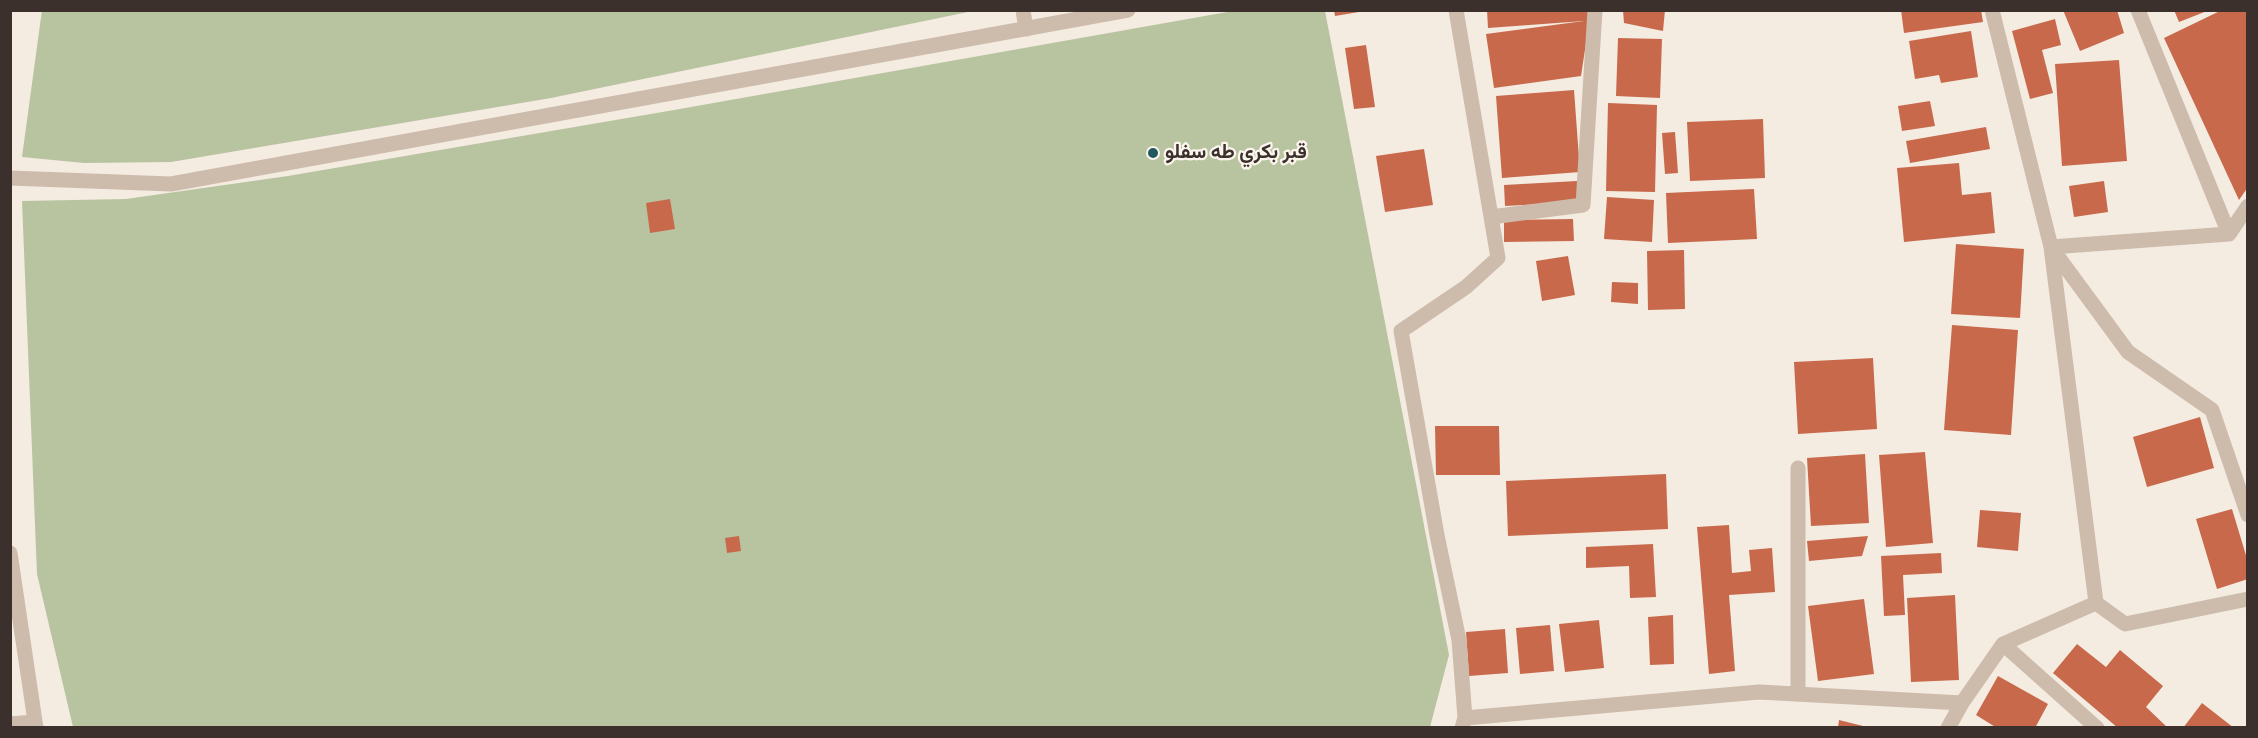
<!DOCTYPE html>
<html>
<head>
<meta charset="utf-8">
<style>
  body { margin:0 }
  #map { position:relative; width:2258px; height:738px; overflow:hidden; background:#f4ebe1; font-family:"Archivo Narrow",sans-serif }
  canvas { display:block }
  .frame { position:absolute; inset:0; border:12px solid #3b302b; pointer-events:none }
</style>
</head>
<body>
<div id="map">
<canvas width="2258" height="738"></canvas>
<div class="frame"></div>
</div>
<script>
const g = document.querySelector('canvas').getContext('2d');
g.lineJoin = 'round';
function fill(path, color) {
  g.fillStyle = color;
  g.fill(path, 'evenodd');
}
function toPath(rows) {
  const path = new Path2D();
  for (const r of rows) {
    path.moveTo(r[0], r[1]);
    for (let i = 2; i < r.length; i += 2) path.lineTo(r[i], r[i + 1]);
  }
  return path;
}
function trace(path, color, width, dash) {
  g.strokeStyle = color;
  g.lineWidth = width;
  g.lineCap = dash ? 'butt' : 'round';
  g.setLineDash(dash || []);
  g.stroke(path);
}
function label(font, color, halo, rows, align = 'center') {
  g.font = font + ' "Archivo Narrow",Vazirmatn,sans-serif';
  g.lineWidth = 4.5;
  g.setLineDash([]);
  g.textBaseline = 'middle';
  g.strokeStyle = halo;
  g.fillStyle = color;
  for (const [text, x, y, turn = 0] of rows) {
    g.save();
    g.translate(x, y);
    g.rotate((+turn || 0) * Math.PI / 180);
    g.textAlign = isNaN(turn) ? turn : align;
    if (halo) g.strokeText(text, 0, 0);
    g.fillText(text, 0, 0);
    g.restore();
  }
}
fill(toPath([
  [42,10,973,10,973,11,551,98,171,162,84,163,22,157],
  [1233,11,1325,11,1449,655,1430,727,73,727,37,574,22,201,126,199,288,176,674,110]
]), '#b8c4a0');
fill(toPath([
  [1334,10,1359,10,1359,12,1335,16],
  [1487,10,1591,10,1581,76,1494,88,1486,34,1584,21,1488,28],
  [1623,10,1665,10,1663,31,1624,23],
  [1901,10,1981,10,1983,22,1904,33],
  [2063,10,2117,10,2124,33,2080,51],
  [2174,10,2207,10,2207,11,2179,22],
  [2222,10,2248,10,2248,187,2239,200,2164,38],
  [2055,19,2061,45,2042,50,2053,93,2030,99,2012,31],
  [1971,31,1978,77,1941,83,1939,75,1915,79,1909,41],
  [1618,38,1662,39,1660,98,1616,96],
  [1366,45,1375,107,1354,109,1345,48],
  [2119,60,2127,161,2062,166,2055,64],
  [1574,90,1580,172,1502,178,1496,96],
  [1930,101,1935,126,1902,131,1898,106],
  [1608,103,1657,105,1655,192,1606,191],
  [1763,119,1765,178,1690,181,1687,122],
  [1986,127,1990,149,1910,163,1906,141],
  [1675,132,1678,173,1665,174,1662,133],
  [1424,149,1433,205,1385,212,1376,156],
  [1959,163,1962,195,1991,192,1995,233,1904,242,1897,168],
  [1577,181,1579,202,1505,206,1504,185],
  [2104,181,2108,212,2074,217,2069,186],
  [1754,189,1757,239,1668,243,1666,193],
  [1607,197,1654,200,1652,242,1604,239],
  [670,199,675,229,650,233,646,203],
  [1573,219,1574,241,1504,242,1504,220],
  [1956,244,2024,249,2020,318,1951,314],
  [1684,250,1685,309,1648,310,1647,251],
  [1568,256,1575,295,1542,301,1536,261],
  [1612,282,1638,283,1638,304,1611,302],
  [1952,325,2018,330,2011,435,1944,430],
  [1873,358,1877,429,1798,434,1794,362],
  [2200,417,2214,468,2147,487,2133,437],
  [1435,426,1499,426,1500,475,1436,475],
  [1925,452,1933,543,1886,547,1879,455],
  [1865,454,1869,523,1811,526,1807,458],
  [1666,474,1668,529,1508,536,1506,481],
  [2232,509,2248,562,2248,579,2217,589,2196,519],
  [1980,510,2021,513,2018,551,1977,547],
  [1729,525,1732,573,1751,571,1749,550,1772,548,1775,592,1729,595,1735,671,1709,674,1697,527],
  [739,536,741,551,727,553,725,538],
  [1868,536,1862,556,1809,561,1807,541],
  [1653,544,1656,597,1630,598,1629,566,1586,568,1586,547],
  [1941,553,1942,573,1903,575,1905,615,1884,616,1881,556],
  [1955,595,1959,680,1911,682,1907,598],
  [1864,599,1874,674,1818,681,1808,606],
  [1673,615,1674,664,1650,665,1648,617],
  [1599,620,1604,668,1565,672,1559,624],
  [1550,625,1554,671,1520,674,1516,628],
  [1505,629,1508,673,1469,676,1466,632],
  [2077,644,2106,667,2120,650,2163,686,2146,707,2168,728,2118,728,2053,673],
  [1998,676,2048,704,2035,728,1997,728,1976,715],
  [2202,703,2234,728,2183,728],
  [1839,720,1867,727,1867,728,1838,728]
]), '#c8694b');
trace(toPath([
  [1023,10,1026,29],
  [1456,10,1498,258,1466,287,1401,331,1437,535,1459,640,1465,718,1462,728],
  [1992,10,2051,247,2096,603],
  [2138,10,2229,234],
  [10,178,171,184,1128,10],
  [1491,217,1583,205,1595,10],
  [2051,247,2229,234,2248,206],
  [2053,250,2128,352,2212,410,2248,515],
  [10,553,36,728],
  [2003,644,2097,728],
  [1798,694,1798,468],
  [1465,718,1759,692,1962,703],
  [10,724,34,722],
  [1948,728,1962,703,2003,644,2096,603,2125,624,2248,599]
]), '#cdbbac', 15);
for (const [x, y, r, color] of [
  [1153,153,6,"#1f5a5e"]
]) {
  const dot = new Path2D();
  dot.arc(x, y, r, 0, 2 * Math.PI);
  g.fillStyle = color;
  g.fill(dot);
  trace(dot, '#fbf5ee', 2);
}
label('bold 20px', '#3b302b', '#fbf5ee', [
  ["قبر بكري طه سفلو",1165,153]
], 'left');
</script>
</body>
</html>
